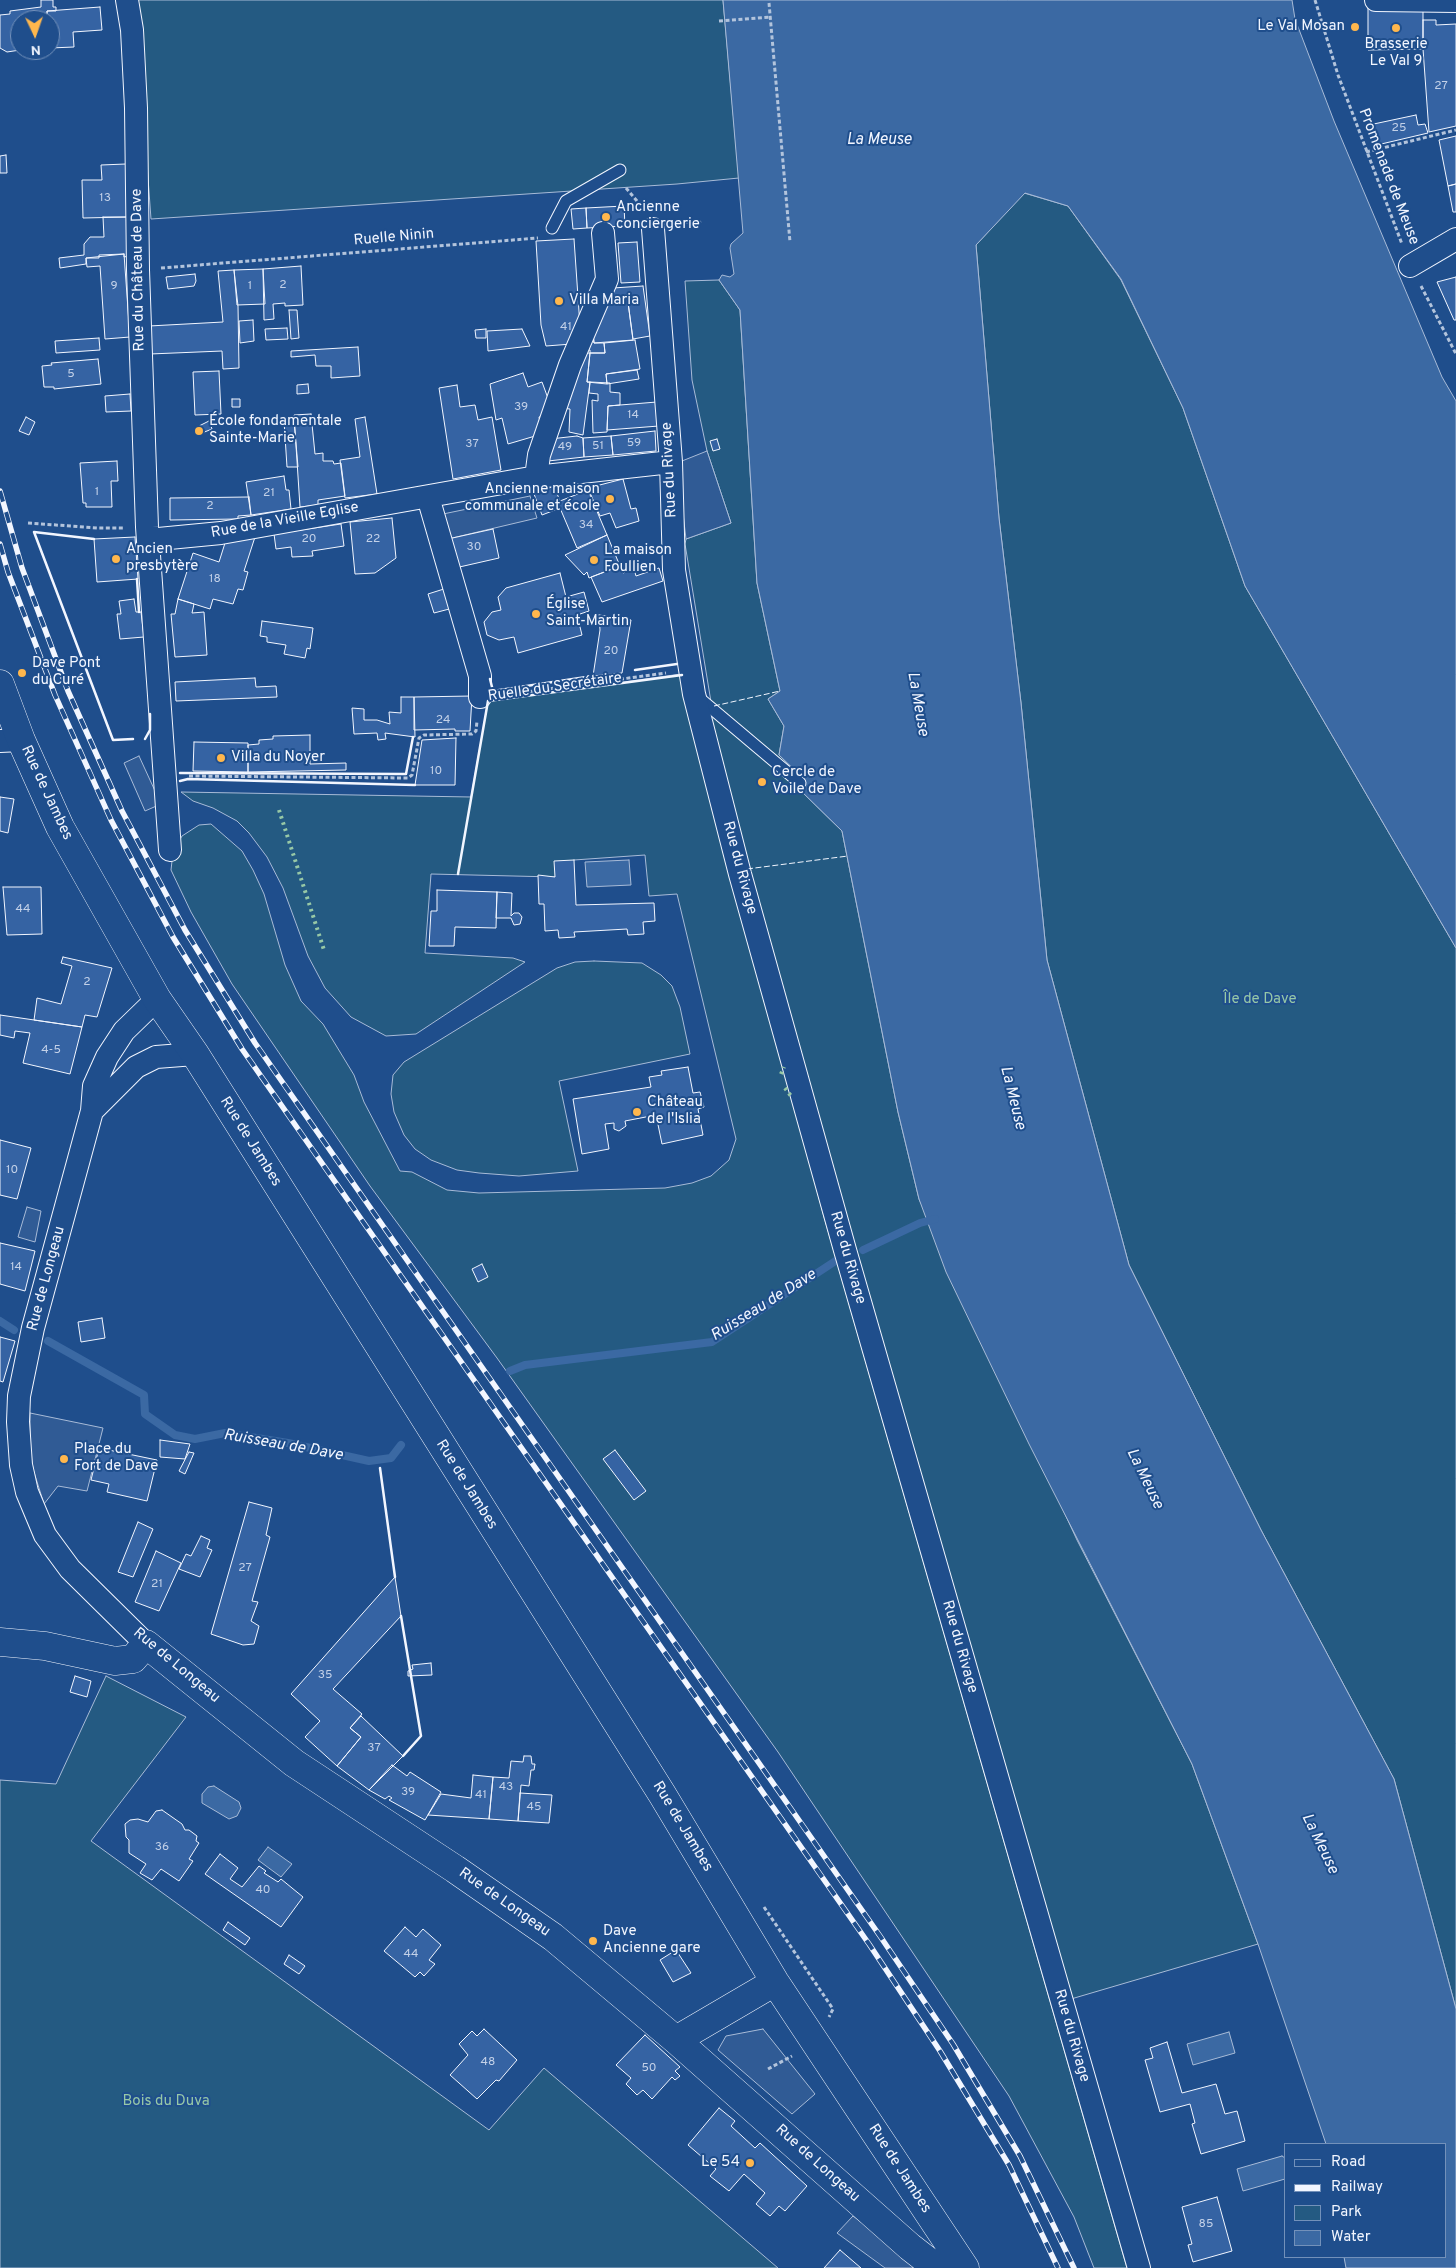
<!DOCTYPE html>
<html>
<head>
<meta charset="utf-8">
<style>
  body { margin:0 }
  #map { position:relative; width:1456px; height:2268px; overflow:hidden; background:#1f4e8c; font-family:Overpass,sans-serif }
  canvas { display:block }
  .legend { position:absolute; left:1284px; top:2143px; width:162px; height:115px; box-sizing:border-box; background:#1f4e8c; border:1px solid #7391ba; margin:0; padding:6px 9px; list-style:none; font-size:15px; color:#f2f6ff }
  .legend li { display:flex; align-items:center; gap:10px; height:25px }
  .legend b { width:25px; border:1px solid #7391ba }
  .north { position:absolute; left:10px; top:10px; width:50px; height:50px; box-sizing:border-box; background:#1f4e8c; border:1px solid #7391ba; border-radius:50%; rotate:177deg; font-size:14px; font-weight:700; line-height:20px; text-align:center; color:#f2f6ff }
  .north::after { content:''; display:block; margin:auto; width:18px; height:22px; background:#ffb74d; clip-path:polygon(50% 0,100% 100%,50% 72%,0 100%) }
</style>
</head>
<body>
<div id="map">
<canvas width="1456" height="2268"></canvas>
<ul class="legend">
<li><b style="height:6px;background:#1f4e8c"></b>Road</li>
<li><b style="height:6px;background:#f2f6ff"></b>Railway</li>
<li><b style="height:14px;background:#245a82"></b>Park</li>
<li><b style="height:14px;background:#3b69a3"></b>Water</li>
</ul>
<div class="north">N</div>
</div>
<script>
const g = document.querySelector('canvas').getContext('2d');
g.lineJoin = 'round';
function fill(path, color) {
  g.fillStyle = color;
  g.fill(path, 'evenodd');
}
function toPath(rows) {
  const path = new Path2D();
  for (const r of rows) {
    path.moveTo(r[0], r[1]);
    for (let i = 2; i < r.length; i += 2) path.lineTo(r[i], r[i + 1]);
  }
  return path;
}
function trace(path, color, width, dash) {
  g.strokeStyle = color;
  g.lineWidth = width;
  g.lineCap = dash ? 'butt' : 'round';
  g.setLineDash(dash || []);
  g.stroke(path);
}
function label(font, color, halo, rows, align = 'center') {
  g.font = font + ' Overpass,sans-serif';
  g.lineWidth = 4;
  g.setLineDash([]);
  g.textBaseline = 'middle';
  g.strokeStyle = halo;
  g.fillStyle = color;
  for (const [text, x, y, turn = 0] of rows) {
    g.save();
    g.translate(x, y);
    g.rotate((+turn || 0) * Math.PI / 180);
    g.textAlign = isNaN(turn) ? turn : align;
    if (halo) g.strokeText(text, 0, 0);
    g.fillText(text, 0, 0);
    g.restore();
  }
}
const green = toPath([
  [135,0,723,0,739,178,677,184,151,219,135,0],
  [1024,193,1068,206,1121,280,1183,408,1245,586,1456,948,1456,2009,1394,1779,1261,1530,1129,1265,1047,960,1021,703,999,518,976,245,1024,193],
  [719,280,740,310,757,583,780,691,768,699,784,726,779,755,803,778,797,787,842,831,898,1112,919,1199,1077,1540,1192,1764,1258,1944,1071,1999,747,871,708,717,712,708,685,544,686,539,731,523,707,451,692,380,685,281,719,280],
  [681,674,824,1217,1127,2268,1094,2268,1074,2217,1009,2096,778,1752,497,1358,370,1186,232,984,191,912,171,870,173,852,182,836,199,825,211,824,242,851,253,870,264,894,285,965,301,1001,323,1024,354,1075,364,1102,400,1171,412,1172,447,1190,479,1193,665,1188,692,1183,711,1176,729,1160,736,1139,677,894,649,896,645,855,574,860,555,877,431,874,425,953,513,958,525,962,416,1034,386,1036,351,1017,325,988,308,956,283,888,267,857,249,833,237,821,213,808,193,801,181,792,471,797,488,701,681,674],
  [594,961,642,963,661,975,672,986,680,1007,690,1054,559,1081,578,1171,519,1176,479,1173,457,1170,431,1160,415,1149,404,1135,394,1112,391,1094,393,1075,404,1062,557,968,575,962,594,961],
  [106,1676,186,1717,91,1841,489,2130,544,2068,778,2268,0,2268,0,1780,56,1784,106,1676]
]);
fill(green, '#245a82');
trace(green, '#a8bbd7', 1);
const parking = toPath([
  [707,451,731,523,686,539,677,463,707,451],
  [530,496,537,518,448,539,443,514,530,496],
  [139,756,161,804,145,811,124,763,139,756],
  [27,1207,41,1211,35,1242,18,1237,27,1207],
  [30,1413,103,1428,87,1491,58,1486,44,1504,33,1469,30,1449,30,1413],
  [763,2029,815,2094,792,2114,718,2050,726,2036,763,2029],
  [853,2216,916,2264,912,2268,885,2268,837,2233,853,2216]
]);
fill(parking, '#305b95');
trace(parking, '#a8bbd7', 1);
const water = toPath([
  [723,0,1292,0,1295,19,1334,121,1442,377,1456,401,1456,948,1245,586,1183,408,1121,279,1068,206,1025,193,976,245,999,518,1021,703,1047,960,1129,1265,1261,1530,1394,1779,1456,2009,1456,2268,1346,2268,1344,2257,1445,2257,1445,2144,1326,2144,1258,1944,1192,1764,1029,1444,946,1272,919,1199,898,1112,842,831,797,787,803,778,779,755,784,726,768,699,780,691,757,583,740,310,719,280,722,275,730,277,734,274,730,248,731,244,743,233,723,0],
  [629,860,631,885,587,887,585,862,629,860],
  [214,1786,239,1802,241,1808,237,1816,229,1819,202,1803,202,1794,208,1787,214,1786],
  [268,1847,292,1864,281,1877,258,1860,268,1847],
  [1229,2032,1235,2053,1193,2065,1187,2044,1229,2032],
  [1282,2156,1285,2158,1285,2179,1243,2191,1237,2169,1282,2156]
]);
fill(water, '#3b69a3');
trace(water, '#a8bbd7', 1);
trace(toPath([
  [863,1250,920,1223,935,1219],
  [0,1321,14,1330],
  [48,1341,144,1395,145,1414,175,1435,195,1439,225,1433,288,1443,369,1461,391,1458,401,1445],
  [510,1371,525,1365,712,1342,837,1260]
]), '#3b69a3', 8);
const building = toPath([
  [41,0,53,0,53,7,56,7,56,11,47,11,47,20,20,20,20,50,7,52,0,48,0,15,10,14,10,11,41,7,41,0],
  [1423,6,1423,49,1368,50,1368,7,1423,6],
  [100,7,102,30,73,32,74,47,50,48,50,20,47,20,47,11,100,7],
  [1423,20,1436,20,1436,25,1456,24,1456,126,1429,132,1423,49,1423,20],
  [1416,115,1418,125,1425,124,1428,133,1377,145,1369,125,1416,115],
  [1456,136,1456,184,1448,186,1439,140,1456,136],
  [6,155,7,173,0,173,0,156,6,155],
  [126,164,128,217,83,218,82,180,102,180,101,165,126,164],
  [1456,184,1456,212,1453,212,1448,186,1456,184],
  [624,206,625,226,587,228,586,208,624,206],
  [586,208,587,228,573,229,571,209,586,208],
  [103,217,128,217,129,256,124,257,124,254,99,255,99,258,86,258,86,264,60,268,59,258,84,255,84,244,90,237,104,237,103,217],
  [574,239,580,326,572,344,546,346,541,325,536,241,574,239],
  [637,242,640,282,621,283,618,243,637,242],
  [124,254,130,337,105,339,100,266,87,267,86,258,124,254],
  [301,266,303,305,285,306,285,303,273,304,274,319,264,320,263,269,301,266],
  [263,269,265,304,237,305,234,270,263,269],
  [234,270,238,306,239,368,223,369,222,351,150,354,149,326,223,322,218,271,234,270],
  [195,274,196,281,194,286,168,289,166,277,195,274],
  [1456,277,1456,320,1454,320,1437,282,1456,277],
  [643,286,650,336,633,339,627,295,606,298,613,288,643,286],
  [627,295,633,340,594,343,592,321,606,298,627,295],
  [289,310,297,310,299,338,291,339,289,310],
  [253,320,254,341,240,343,239,321,253,320],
  [592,323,594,343,604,343,605,353,590,353,590,350,580,350,592,323],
  [287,328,288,339,266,340,265,329,287,328],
  [486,329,486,338,476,338,475,330,486,329],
  [522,329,530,346,488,351,487,331,522,329],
  [99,338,100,350,56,353,55,341,99,338],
  [635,340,640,369,606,374,607,384,587,382,590,353,605,353,604,343,635,340],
  [358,347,360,376,331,378,331,366,316,366,315,355,291,357,291,351,358,347],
  [579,353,590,353,587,382,590,382,583,435,569,432,570,409,561,408,579,353],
  [98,359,101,384,54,389,54,387,44,387,42,366,52,365,51,363,98,359],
  [637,370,639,379,607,384,606,374,637,370],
  [219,371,221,414,195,415,193,372,219,371],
  [523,373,528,387,542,382,549,401,547,415,539,417,542,434,508,444,502,418,496,420,490,384,523,373],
  [590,382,610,383,610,392,620,393,620,405,608,406,607,432,593,433,592,400,598,401,598,394,589,393,590,382],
  [308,384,309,393,297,394,297,385,308,384],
  [457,385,460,407,475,405,478,420,492,417,501,470,453,479,439,388,457,385],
  [130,394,131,411,106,412,105,396,130,394],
  [232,399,240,399,240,407,232,407,232,399],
  [657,402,659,426,607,430,608,406,657,402],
  [311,414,315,454,323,453,323,461,333,461,334,464,341,463,345,496,318,500,318,505,300,507,294,415,311,414],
  [26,417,35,422,29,435,19,431,26,417],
  [365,417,377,494,345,498,340,460,360,457,355,419,365,417],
  [294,420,298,467,287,467,284,421,294,420],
  [209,421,212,429,202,433,199,426,209,421],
  [655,431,656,451,613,455,611,436,655,431],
  [577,436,583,438,584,457,548,461,550,439,577,436],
  [611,436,613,455,584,457,583,438,611,436],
  [717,439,720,449,713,451,710,441,717,439],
  [117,461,118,481,111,481,112,507,86,507,86,503,83,503,80,463,117,461],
  [284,476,286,490,289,490,291,509,251,515,246,482,284,476],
  [623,479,631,509,636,508,639,521,616,528,610,513,600,516,588,488,623,479],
  [554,486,560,501,588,490,607,535,577,548,560,508,542,515,534,494,554,486],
  [249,497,251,515,238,516,238,519,170,520,170,498,249,497],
  [392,518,396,558,375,573,355,574,350,522,392,518],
  [341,524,344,546,312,551,313,556,292,557,291,547,276,549,274,534,341,524],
  [493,529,499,558,455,568,448,539,493,529],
  [607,535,620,566,589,578,587,572,584,575,565,555,607,535],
  [135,537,138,579,97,582,94,539,135,537],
  [255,537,244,571,248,572,243,590,238,589,233,604,213,599,210,609,178,599,193,553,219,562,225,543,255,537],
  [620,566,623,573,634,569,636,576,659,568,663,581,602,602,591,577,620,566],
  [560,573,566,597,584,592,589,611,577,615,582,635,518,653,514,637,499,640,487,635,484,622,492,612,501,610,498,597,506,588,560,573],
  [447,588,453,608,434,613,428,594,447,588],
  [134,599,136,612,141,612,144,637,120,639,117,614,121,614,119,601,134,599],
  [178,599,194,604,192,613,204,612,207,655,175,657,171,614,175,614,178,599],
  [599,615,631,620,622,673,593,676,600,630,599,615],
  [262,621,313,628,310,649,307,648,305,658,284,654,286,645,267,642,267,637,260,636,262,621],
  [255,678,256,687,276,686,277,697,176,701,175,682,255,678],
  [472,696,470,731,455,731,455,729,414,730,414,697,472,696],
  [401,697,414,697,415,737,385,733,386,739,378,740,377,733,354,734,352,708,364,709,364,720,377,720,390,724,389,712,401,713,401,697],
  [310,735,310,764,346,763,346,770,248,772,248,745,259,744,259,740,273,739,273,736,310,735],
  [456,738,455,785,415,785,422,740,456,738],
  [194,742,248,743,248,772,193,771,194,742],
  [0,797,14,799,8,833,0,831,0,797],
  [574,860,576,905,654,903,655,921,643,922,644,934,628,935,627,929,574,932,575,937,559,938,558,930,545,931,544,904,539,904,538,875,555,877,554,861,574,860],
  [3,887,41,887,42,934,7,935,3,887],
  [437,890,497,892,496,928,455,927,454,946,429,946,431,911,437,911,437,890],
  [497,892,512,893,511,916,514,913,519,913,522,917,520,924,514,925,511,918,496,918,497,892],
  [63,957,112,968,97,1017,85,1015,82,1027,34,1020,37,998,61,1004,72,966,61,963,63,957],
  [0,1015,82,1027,70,1074,23,1063,30,1033,15,1031,14,1038,0,1035,0,1015],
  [688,1067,693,1093,700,1092,704,1107,698,1109,703,1135,662,1144,656,1115,625,1121,626,1126,619,1131,614,1129,614,1123,605,1124,609,1149,582,1154,573,1099,651,1087,649,1077,662,1075,661,1071,688,1067],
  [0,1140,31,1148,17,1199,0,1195,0,1140],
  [0,1243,35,1251,25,1291,0,1284,0,1243],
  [482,1264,488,1277,478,1282,472,1269,482,1264],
  [102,1318,105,1338,81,1342,78,1322,102,1318],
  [0,1337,15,1341,3,1382,0,1381,0,1337],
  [160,1440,190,1444,185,1459,160,1457,160,1440],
  [99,1448,157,1460,147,1501,107,1492,109,1484,91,1480,99,1448],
  [615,1450,646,1491,634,1500,603,1459,615,1450],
  [189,1452,194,1453,185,1474,179,1471,189,1452],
  [249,1502,272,1508,266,1535,270,1537,252,1601,258,1602,251,1621,259,1626,254,1644,243,1645,211,1634,249,1502],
  [138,1522,153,1529,133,1577,118,1572,138,1522],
  [201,1536,210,1540,207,1548,212,1550,200,1577,179,1569,186,1554,191,1556,201,1536],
  [156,1551,181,1563,159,1611,135,1602,156,1551],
  [395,1577,401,1616,333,1689,362,1714,350,1728,361,1737,337,1766,305,1737,320,1721,291,1694,395,1577],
  [431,1663,432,1675,408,1676,408,1671,413,1669,412,1665,431,1663],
  [75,1676,91,1681,87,1697,70,1692,75,1676],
  [361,1716,403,1756,369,1790,337,1766,361,1737,350,1728,361,1716],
  [524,1756,531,1756,532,1764,535,1764,534,1770,531,1770,529,1786,521,1785,518,1821,489,1819,493,1777,509,1778,511,1761,523,1762,524,1756],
  [392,1765,407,1776,410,1772,441,1792,425,1820,389,1800,392,1798,389,1796,385,1799,369,1790,392,1765],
  [473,1775,493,1777,489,1819,428,1815,441,1794,471,1798,473,1775],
  [520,1793,552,1795,549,1823,518,1821,520,1793],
  [162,1810,182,1824,185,1830,189,1830,197,1836,196,1841,199,1843,189,1859,193,1861,179,1881,161,1869,152,1880,140,1873,146,1864,129,1853,129,1840,126,1837,125,1824,130,1820,138,1819,148,1822,156,1811,162,1810],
  [220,1854,238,1868,230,1879,242,1887,259,1866,266,1871,264,1873,278,1882,281,1879,303,1897,281,1927,205,1874,220,1854],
  [228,1922,250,1938,245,1945,223,1930,228,1922],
  [405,1927,416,1937,423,1929,441,1945,429,1960,435,1964,424,1976,420,1972,415,1977,384,1951,405,1927],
  [676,1950,691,1973,673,1982,660,1960,676,1950],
  [289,1955,305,1966,299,1974,284,1964,289,1955],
  [484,2029,517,2060,499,2081,496,2080,477,2099,450,2075,468,2055,459,2044,472,2031,477,2036,484,2029],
  [645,2035,680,2067,675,2071,680,2076,675,2080,672,2077,652,2099,643,2090,637,2095,626,2084,631,2078,616,2065,645,2035],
  [1167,2042,1182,2093,1216,2084,1225,2114,1237,2111,1245,2141,1201,2154,1192,2124,1195,2123,1190,2104,1160,2112,1145,2060,1153,2058,1150,2048,1167,2042],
  [719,2108,735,2121,731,2126,755,2148,760,2143,807,2186,785,2211,779,2206,770,2216,756,2204,765,2193,744,2174,729,2191,710,2176,716,2169,688,2145,719,2108],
  [1217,2197,1232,2251,1193,2262,1188,2245,1192,2244,1182,2207,1217,2197],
  [840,2250,861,2268,824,2268,840,2250]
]);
fill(building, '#3563a3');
trace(building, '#f2f6ff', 1);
const lane = toPath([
  [552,228,566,201,620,170],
  [698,697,800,783]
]);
const street = toPath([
  [127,0,132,30,136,108,138,270,147,527,170,850],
  [1376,0,1456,1],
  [653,229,671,462,674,570,694,694,740,874,845,1250,1139,2268],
  [1410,266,1456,239],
  [536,477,539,455,570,365,607,279,603,233],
  [428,497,480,676,480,697],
  [148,540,221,533,536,477,671,462],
  [0,741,21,740],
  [92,1111,136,1067,156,1057,195,1054],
  [146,1644,70,1569,45,1535,27,1492,21,1465,18,1422,19,1396,33,1328,92,1111,94,1086,107,1057,124,1031,157,999]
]);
const secondary = toPath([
  [0,684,21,740,60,827,157,999,195,1054,662,1794,775,1982,965,2268],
  [0,1642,45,1646,115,1661,133,1659,146,1644,294,1763,455,1869,553,1937,676,2040,910,2247,937,2268],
  [676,2040,775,1982]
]);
trace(lane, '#f2f6ff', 13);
trace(street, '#f2f6ff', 24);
trace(secondary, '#f2f6ff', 29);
trace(toPath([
  [1315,0,1338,75,1402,244],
  [769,3,790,242],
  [719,21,771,17],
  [1366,152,1456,130],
  [626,188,643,208],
  [161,268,538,238],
  [1421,286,1456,354],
  [28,523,98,528,123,528],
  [504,695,666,673],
  [189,776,408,778,412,775,419,738,424,735,472,734,476,731,477,721],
  [764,1907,833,2009,829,2017],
  [768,2069,792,2056]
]), '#b3c4dc', 3, [4, 2.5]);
trace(lane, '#1f4e8c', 11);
trace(street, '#1f4e8c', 22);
trace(secondary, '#1f4e8c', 28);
const rail = toPath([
  [0,491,22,568,68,691,122,811,185,930,255,1043,880,1936,953,2044,1020,2156,1074,2268],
  [0,544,8,572,55,695,111,820,173,937,242,1049,869,1944,940,2051,1009,2165,1058,2268]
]);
trace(rail, '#f2f6ff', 5.5);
trace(rail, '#1f4e8c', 4, [11]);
trace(toPath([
  [279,810,324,950],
  [781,1074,784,1067],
  [785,1088,791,1096]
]), '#97c8a6', 4, [2.5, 4]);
trace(toPath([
  [714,706,780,691],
  [747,869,848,856]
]), '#f2f6ff', 1, [6, 2.5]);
trace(toPath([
  [660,224,700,222],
  [625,226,645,225],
  [94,539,34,532,113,740,133,739],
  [137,579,139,612],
  [635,670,677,664],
  [490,679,493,691,593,676],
  [145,739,150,730,150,714],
  [180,773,406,774,413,737],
  [180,781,188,779,415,785],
  [458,874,488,701,682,675],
  [380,1468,395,1577],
  [401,1616,421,1736,403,1756]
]), '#f2f6ff', 2.5);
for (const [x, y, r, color] of [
  [1355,27,5,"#ffb74d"],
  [1396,28,5,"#ffb74d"],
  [606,217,5,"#ffb74d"],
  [559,301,5,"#ffb74d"],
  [199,431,5,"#ffb74d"],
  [610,499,5,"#ffb74d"],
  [116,559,5,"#ffb74d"],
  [594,560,5,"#ffb74d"],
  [536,614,5,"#ffb74d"],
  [22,673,5,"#ffb74d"],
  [221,758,5,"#ffb74d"],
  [762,782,5,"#ffb74d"],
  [637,1112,5,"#ffb74d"],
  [64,1459,5,"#ffb74d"],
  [593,1941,5,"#ffb74d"],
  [750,2163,5,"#ffb74d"]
]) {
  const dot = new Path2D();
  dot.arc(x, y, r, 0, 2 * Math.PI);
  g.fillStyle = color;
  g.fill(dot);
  trace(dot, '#1f4e8c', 2);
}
label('12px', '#c3d1e8', null, [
  ["27",1441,87],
  ["25",1399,129],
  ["13",105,199],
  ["2",283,286],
  ["9",114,287],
  ["1",250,287],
  ["41",566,328],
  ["5",71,375],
  ["39",521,408],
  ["14",633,416],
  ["59",634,444],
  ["37",472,445],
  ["51",598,447],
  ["49",565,448],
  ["1",97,493],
  ["21",269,494],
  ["2",210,507],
  ["34",586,526],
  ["20",309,540],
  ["22",373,540],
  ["30",474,548],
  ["18",215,580],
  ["20",611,652],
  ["24",443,721],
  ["10",436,772],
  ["44",23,910],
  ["2",87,983],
  ["4-5",51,1051],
  ["10",12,1171],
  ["14",16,1268],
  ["27",245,1569],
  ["21",157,1585],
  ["35",325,1676],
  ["37",374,1749],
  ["43",506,1788],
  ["39",408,1793],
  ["41",481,1796],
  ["45",534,1808],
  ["36",162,1848],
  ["40",263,1891],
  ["44",411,1955],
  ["48",488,2063],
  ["50",649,2069],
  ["85",1206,2225]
]);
label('15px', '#f2f6ff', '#1f4e8c', [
  ["Le Val Mosan",1345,27,"right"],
  ["Brasserie",1396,45,"center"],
  ["Le Val 9",1396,62,"center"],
  ["Ancienne",616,208],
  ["conciergerie",616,225],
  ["Villa Maria",569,301],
  ["École fondamentale",209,422],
  ["Sainte-Marie",209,439],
  ["Ancienne maison",600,490,"right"],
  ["communale et école",600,507,"right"],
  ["Ancien",126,550],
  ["presbytère",126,567],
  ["La maison",604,551],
  ["Foullien",604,568],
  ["Église",546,605],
  ["Saint-Martin",546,622],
  ["Dave Pont",32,664],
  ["du Curé",32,681],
  ["Villa du Noyer",231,758],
  ["Cercle de",772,773],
  ["Voile de Dave",772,790],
  ["Château",647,1103],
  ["de l'Islia",647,1120],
  ["Place du",74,1450],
  ["Fort de Dave",74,1467],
  ["Dave",603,1932],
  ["Ancienne gare",603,1949],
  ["Le 54",740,2163,"right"]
], 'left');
label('15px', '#f2f6ff', '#1f4e8c', [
  ["Promenade de Meuse",1388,177,69],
  ["Ruelle Ninin",394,238,-5],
  ["Rue du Château de Dave",139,270,-91],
  ["Rue du Rivage",670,470,-93],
  ["Rue de la Vieille Eglise",285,521,-10],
  ["Ruelle du Secrétaire",555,688,-8],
  ["Rue de Jambes",46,793,65],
  ["Rue du Rivage",739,868,75],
  ["Rue de Jambes",250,1142,58],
  ["Rue du Rivage",847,1258,74],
  ["Rue de Longeau",47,1279,-75],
  ["Rue de Jambes",466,1485,58],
  ["Rue du Rivage",959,1647,74],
  ["Rue de Longeau",176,1666,40],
  ["Rue de Jambes",682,1827,59],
  ["Rue de Longeau",504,1903,35],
  ["Rue du Rivage",1071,2036,74],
  ["Rue de Longeau",817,2164,42],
  ["Rue de Jambes",899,2169,57]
]);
label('15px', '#97c8a6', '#1f4e8c', [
  ["Île de Dave",1260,1000],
  ["Bois du Duva",166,2102]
]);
label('italic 16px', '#f2f6ff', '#1f4e8c', [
  ["La Meuse",879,141],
  ["La Meuse",917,704,80],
  ["La Meuse",1012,1098,76],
  ["Ruisseau de Dave",764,1306,-32],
  ["Ruisseau de Dave",283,1446,10],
  ["La Meuse",1144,1479,64],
  ["La Meuse",1319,1844,64]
]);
</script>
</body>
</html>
